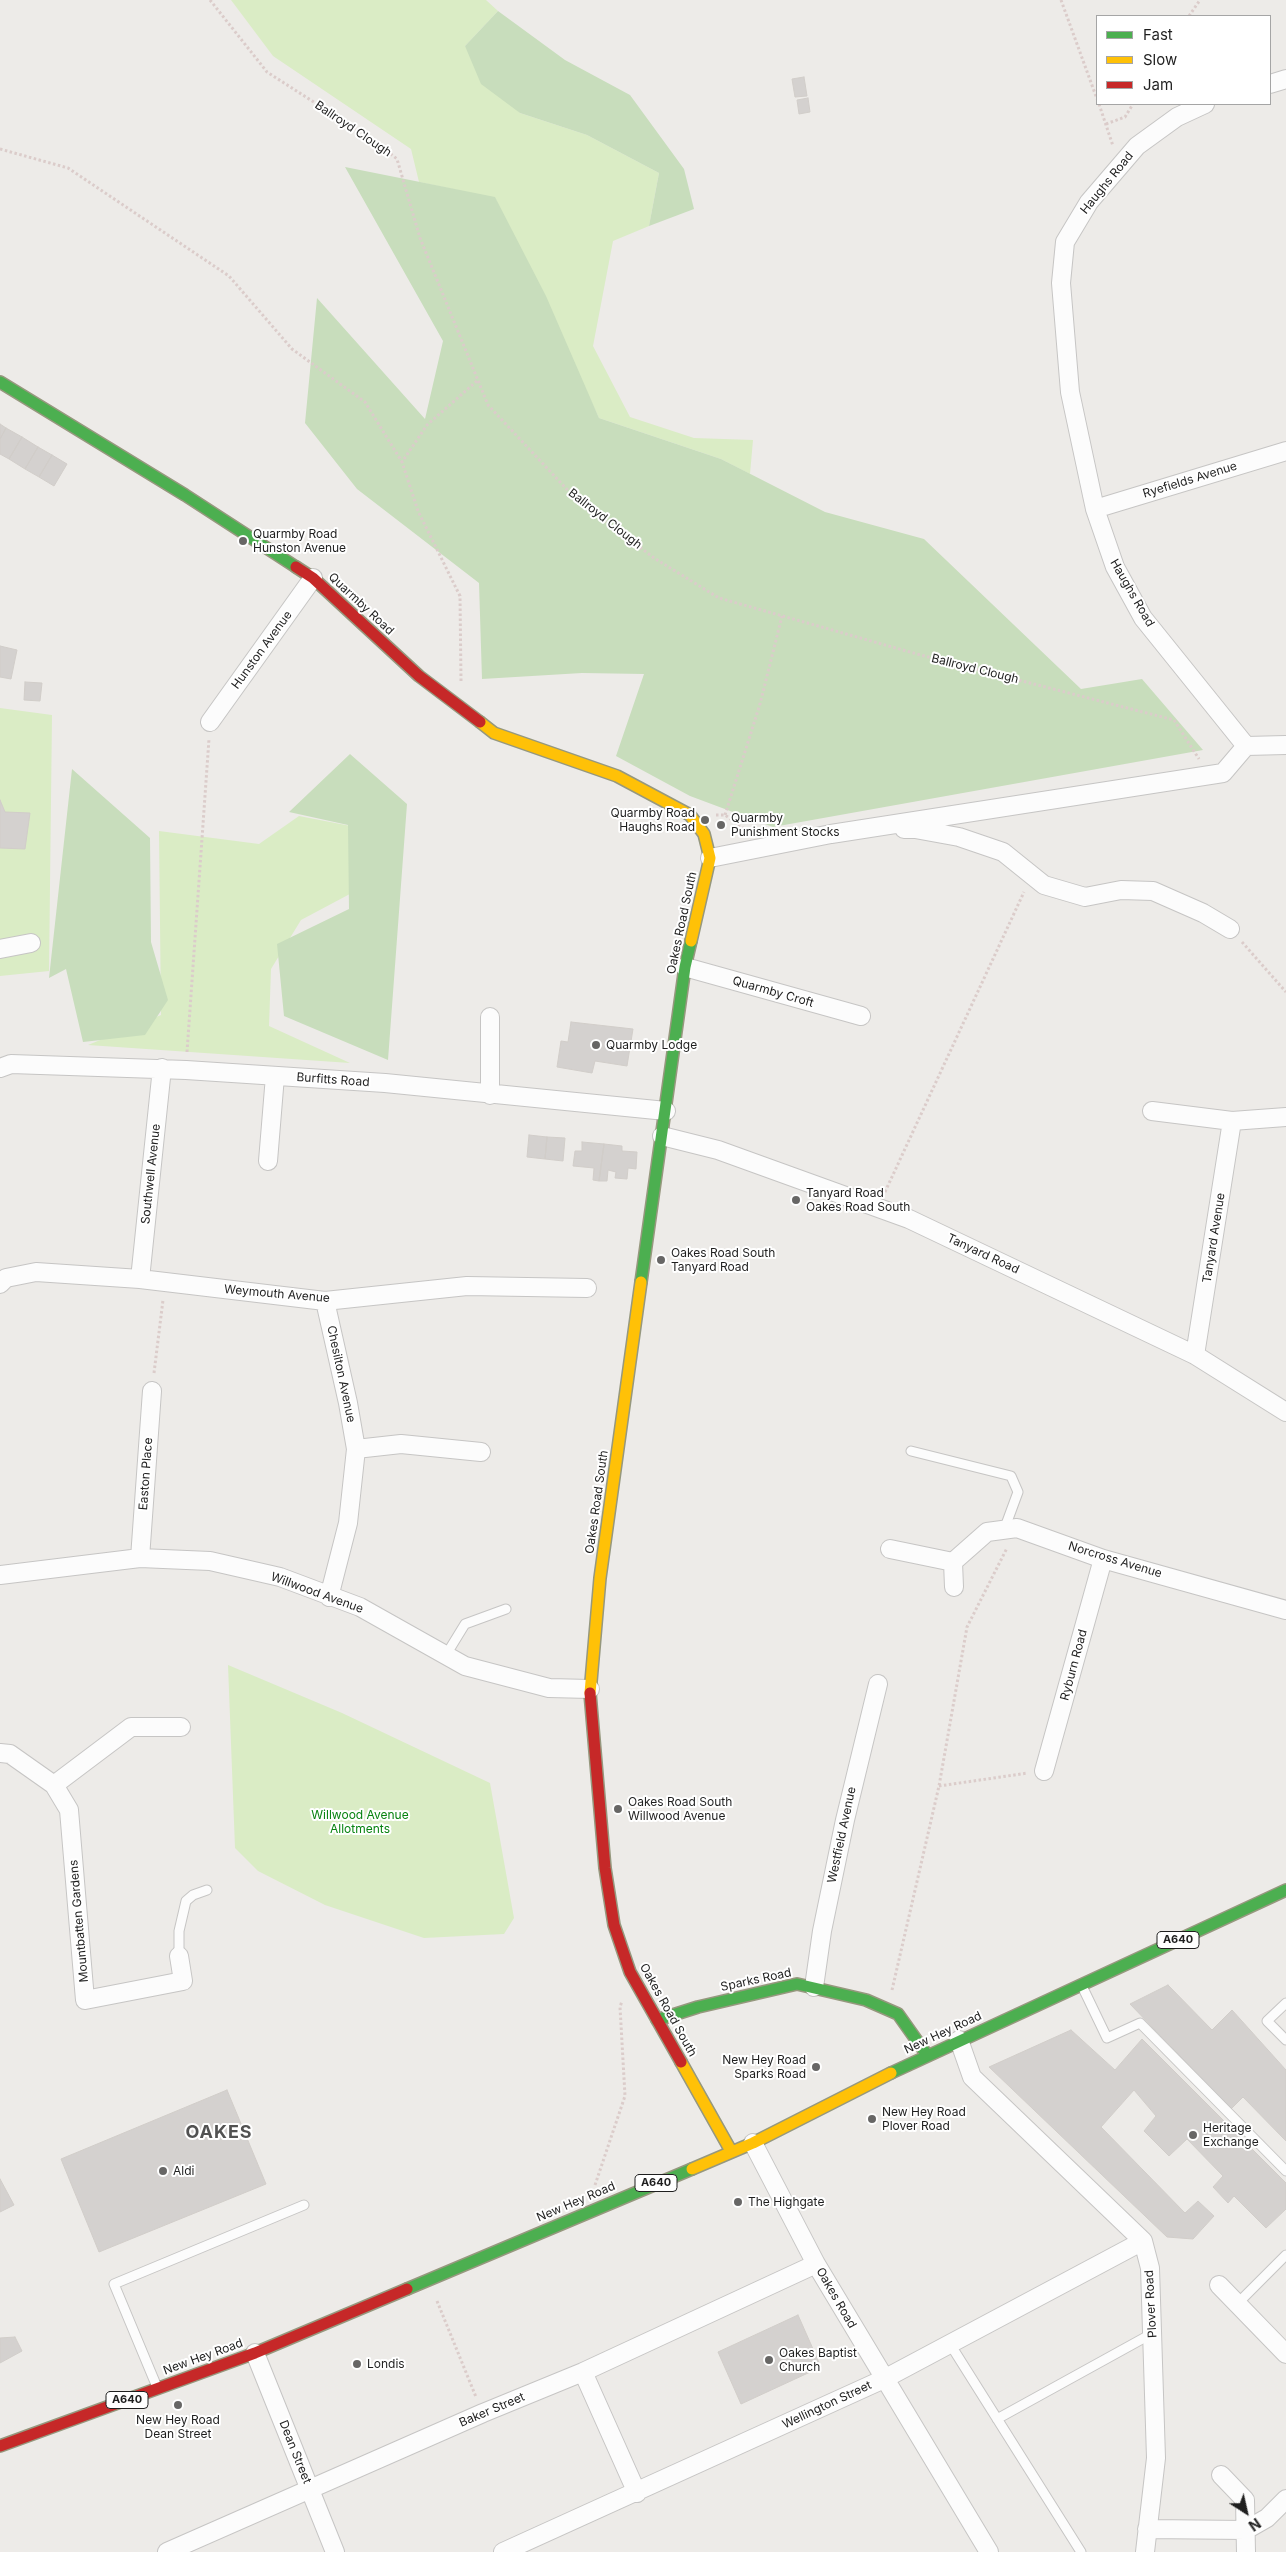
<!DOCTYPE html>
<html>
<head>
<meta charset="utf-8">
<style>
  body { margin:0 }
  #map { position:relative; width:1286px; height:2552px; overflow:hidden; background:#edebe8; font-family:Inter,sans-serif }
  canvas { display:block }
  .legend { position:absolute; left:1096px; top:15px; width:175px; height:90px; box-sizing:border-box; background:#fff; border:1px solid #a5a5a5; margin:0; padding:6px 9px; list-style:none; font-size:15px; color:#1f1f1f }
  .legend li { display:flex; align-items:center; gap:10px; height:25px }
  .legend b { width:25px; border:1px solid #a5a5a5 }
  .north { position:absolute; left:1221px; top:2487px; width:50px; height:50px; -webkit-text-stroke:4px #fff; paint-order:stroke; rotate:145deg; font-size:14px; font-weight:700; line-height:20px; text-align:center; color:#1f1f1f }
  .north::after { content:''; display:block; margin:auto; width:18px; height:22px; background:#1f1f1f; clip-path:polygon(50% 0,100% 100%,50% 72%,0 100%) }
</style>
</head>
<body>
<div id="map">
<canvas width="1286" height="2552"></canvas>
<ul class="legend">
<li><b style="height:6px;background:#4caf50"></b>Fast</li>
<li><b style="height:6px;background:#ffc107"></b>Slow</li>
<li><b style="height:6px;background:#c62828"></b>Jam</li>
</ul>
<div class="north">N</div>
</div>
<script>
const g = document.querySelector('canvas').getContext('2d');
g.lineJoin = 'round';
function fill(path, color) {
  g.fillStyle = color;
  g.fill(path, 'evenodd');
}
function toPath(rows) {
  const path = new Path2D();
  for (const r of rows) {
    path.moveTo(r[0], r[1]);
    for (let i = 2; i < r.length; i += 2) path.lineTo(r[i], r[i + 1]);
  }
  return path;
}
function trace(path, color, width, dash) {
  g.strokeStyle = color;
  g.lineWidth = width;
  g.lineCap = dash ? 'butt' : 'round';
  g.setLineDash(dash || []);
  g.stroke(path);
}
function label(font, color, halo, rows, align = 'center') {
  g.font = font + ' Inter,sans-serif';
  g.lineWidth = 4;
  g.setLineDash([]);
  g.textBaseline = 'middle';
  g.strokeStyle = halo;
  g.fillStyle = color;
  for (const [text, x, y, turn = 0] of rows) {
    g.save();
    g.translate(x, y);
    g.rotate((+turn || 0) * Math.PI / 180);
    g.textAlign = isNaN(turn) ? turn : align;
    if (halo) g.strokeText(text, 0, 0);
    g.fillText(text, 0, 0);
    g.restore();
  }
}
fill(toPath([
  [231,0,486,0,498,11,465,46,520,113,587,135,659,173,649,226,613,241,593,346,630,417,694,438,753,440,750,474,721,459,599,418,495,198,419,182,411,149,273,56],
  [0,708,52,715,49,971,0,976],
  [299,816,361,828,363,887,301,920,271,969,269,1026,350,1063,88,1045,161,1015,159,831,259,844],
  [228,1665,342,1713,490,1783,514,1918,504,1934,424,1938,325,1905,258,1871,235,1848]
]), '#daecc5');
fill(toPath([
  [498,11,565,60,630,95,684,169,694,209,649,226,659,173,587,135,520,113,481,84,465,46],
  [345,167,495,197,546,296,599,418,721,459,825,512,924,539,1081,689,1142,679,1203,750,773,827,690,796,616,756,644,674,582,673,482,679,479,583,357,489,305,423,317,298,425,419,443,341],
  [350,754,407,804,388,1060,284,1016,277,944,349,909,348,825,289,812],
  [72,769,150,838,151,942,168,1000,145,1035,83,1042,66,969,49,978]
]), '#c8ddbc');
const building = toPath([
  [804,77,807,96,795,97,792,79,804,77],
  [808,98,810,112,799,114,797,100,808,98],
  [0,424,6,428,0,439,0,424],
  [6,428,22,437,9,459,0,454,0,439,6,428],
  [22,437,38,447,25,469,9,459,22,437],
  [38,447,52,455,39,477,25,469,38,447],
  [52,455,67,464,54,486,39,477,52,455],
  [0,646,17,650,11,679,0,677,0,646],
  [25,682,42,683,40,701,24,700,25,682],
  [0,800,5,812,30,813,25,849,0,848,0,800],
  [571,1022,633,1029,627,1066,595,1061,592,1073,557,1067,561,1041,568,1042,571,1022],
  [529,1135,547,1137,545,1159,527,1157,529,1135],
  [547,1137,565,1138,563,1161,545,1159,547,1137],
  [582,1142,604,1144,599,1181,593,1180,594,1168,573,1166,575,1151,582,1151,582,1142],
  [604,1144,622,1146,622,1151,637,1152,636,1169,628,1168,627,1179,615,1178,616,1172,608,1170,607,1181,599,1181,604,1144],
  [1168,1985,1212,2030,1232,2010,1286,2070,1286,2141,1243,2097,1231,2109,1130,2004,1168,1985],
  [1071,2030,1115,2070,1142,2039,1286,2183,1286,2209,1266,2228,1234,2196,1228,2203,1213,2187,1223,2176,1187,2139,1169,2156,1144,2131,1156,2116,1134,2090,1101,2127,1185,2213,1198,2201,1214,2216,1193,2239,1167,2237,989,2067,1071,2030],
  [227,2090,266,2184,99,2252,61,2159,227,2090],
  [0,2179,14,2205,0,2212,0,2179],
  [798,2315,821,2367,741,2404,718,2352,798,2315],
  [15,2337,22,2351,0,2363,0,2338,15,2337]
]);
fill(building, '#d4d1cf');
trace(building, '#d1cdc9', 1);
const lane = toPath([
  [911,1451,1011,1476,1018,1492,1004,1530],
  [446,1655,465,1624,506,1609],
  [179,1956,179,1931,186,1901,193,1895,207,1890],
  [1082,1986,1107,2038,1140,2023,1286,2171],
  [1286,2003,1267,2021,1286,2040],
  [1237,2304,1286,2255],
  [950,2344,1081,2552],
  [157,2387,114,2284,304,2205],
  [997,2419,1153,2333]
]);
const street = toPath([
  [1270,84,1286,79],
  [1095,509,1286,451],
  [210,722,313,578],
  [1246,746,1286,745],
  [904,829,915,829,959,837,1003,852,1044,885,1085,897,1121,890,1153,891,1203,913,1230,929],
  [710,858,831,834,1223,773,1246,746,1143,618,1115,567,1095,509,1070,392,1061,283,1065,242,1089,202,1137,146,1177,117,1205,104],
  [0,949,31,943],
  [685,967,861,1016],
  [0,1068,11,1064,186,1070,385,1083,666,1111],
  [490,1095,490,1017],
  [1152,1111,1232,1121,1286,1117],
  [662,1136,718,1150,909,1219,1195,1355,1286,1412],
  [268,1161,275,1076],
  [140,1279,162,1068],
  [0,1284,6,1278,36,1272,140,1279,325,1301,467,1286,587,1288],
  [325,1301,348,1403,356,1449,348,1523,329,1597],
  [1195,1355,1232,1121],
  [356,1449,401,1444,481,1452],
  [890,1549,953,1562],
  [140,1558,152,1391],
  [0,1575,140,1558,210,1561,280,1577,360,1607,465,1666,549,1688,590,1689],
  [954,1587,953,1562,987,1532,1017,1528,1103,1559,1286,1610],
  [0,1753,10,1754,54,1785,69,1810,85,2000,183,1981,179,1956],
  [1044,1771,1103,1559],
  [54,1785,131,1727,181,1727],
  [814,1987,822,1931,845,1820,878,1684],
  [959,2040,972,2077,1143,2241,1150,2268,1156,2458,1145,2552],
  [753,2143,816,2264,989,2552],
  [1219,2285,1286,2354],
  [255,2353,335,2552],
  [583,2372,637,2493],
  [1221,2475,1245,2500,1246,2552],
  [1147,2529,1246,2530,1267,2518,1286,2499],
  [167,2552,483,2413,583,2372,816,2264],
  [503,2552,884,2379,1143,2241]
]);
const fast = toPath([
  [0,382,185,495,296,567],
  [641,1282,685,967,691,941],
  [657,2020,698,2007,797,1984,866,2000,898,2014,927,2055],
  [891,2073,1286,1890],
  [407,2289,692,2169]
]);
const slow = toPath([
  [480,722,494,733,617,776,690,815,704,834,710,858,691,941],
  [590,1693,600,1578,641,1282],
  [681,2062,731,2151],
  [692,2169,753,2143,891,2073]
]);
const jam = toPath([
  [296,567,313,578,419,676,480,722],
  [590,1693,605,1868,614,1925,630,1972,681,2062],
  [0,2446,255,2353,407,2289]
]);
trace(lane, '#c6c5c4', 11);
trace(street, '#c6c5c4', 20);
trace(fast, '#96987e', 14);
trace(slow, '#96987e', 14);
trace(jam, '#96987e', 14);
trace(toPath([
  [210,0,267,72,376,142,397,159,420,238,488,405,575,498,654,558,719,598,917,654,1174,720,1199,759],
  [1061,0,1097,99],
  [1189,16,1200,0],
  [1099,104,1113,146],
  [1106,124,1125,117,1133,104],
  [0,149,68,168,229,276,292,349,365,402,402,462],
  [461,681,460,596,418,511,402,462,427,425,478,380],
  [716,815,725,815,747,831],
  [725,815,760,704,782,616],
  [1242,942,1286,992],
  [187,1052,209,739],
  [885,1192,1024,892],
  [154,1373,163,1300],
  [939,1786,1028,1773],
  [892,1990,939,1786,967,1627,1007,1548],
  [595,2185,625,2096,620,2007,622,2001],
  [437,2301,476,2397]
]), '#dbccca', 3, [2.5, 2.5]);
trace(lane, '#fcfcfc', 9);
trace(street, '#fcfcfc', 18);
trace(fast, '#4caf50', 11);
trace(slow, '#ffc107', 11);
trace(jam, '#c62828', 11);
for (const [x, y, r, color] of [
  [243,541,5,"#676665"],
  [705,820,5,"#676665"],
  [721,825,5,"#676665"],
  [596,1045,5,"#676665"],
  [796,1200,5,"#676665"],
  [661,1260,5,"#676665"],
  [618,1809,5,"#676665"],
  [816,2067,5,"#676665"],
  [872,2119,5,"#676665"],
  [1193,2135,5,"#676665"],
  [163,2171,5,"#676665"],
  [738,2202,5,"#676665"],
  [769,2360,5,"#676665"],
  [357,2364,5,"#676665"],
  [178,2405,5,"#676665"]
]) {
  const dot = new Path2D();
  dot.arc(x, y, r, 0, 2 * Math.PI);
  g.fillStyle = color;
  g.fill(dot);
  trace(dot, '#fff', 2);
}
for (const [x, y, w] of [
  [1178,1940,42],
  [656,2183,42],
  [127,2400,42]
]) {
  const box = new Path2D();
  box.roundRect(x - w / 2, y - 8.5, w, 17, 4);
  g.fillStyle = '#fff';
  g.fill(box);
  trace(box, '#1f1f1f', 1);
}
label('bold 11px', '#1f1f1f', null, [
  ["A640",1178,1940],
  ["A640",656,2183],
  ["A640",127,2400]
]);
label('12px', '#1f1f1f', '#fff', [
  ["Ballroyd Clough",353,129,34],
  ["Haughs Road",1107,183,-51],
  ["Ryefields Avenue",1190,480,-17],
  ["Ballroyd Clough",605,519,38],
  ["Haughs Road",1132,593,60],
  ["Quarmby Road",361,604,43],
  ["Hunston Avenue",262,650,-54],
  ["Ballroyd Clough",975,669,14],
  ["Oakes Road South",682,923,-78],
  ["Quarmby Croft",773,992,16],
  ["Burfitts Road",333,1080,4],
  ["Southwell Avenue",151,1174,-84],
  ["Tanyard Avenue",1214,1238,-81],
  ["Tanyard Road",983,1254,25],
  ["Weymouth Avenue",277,1294,5],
  ["Chesilton Avenue",341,1374,78],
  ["Easton Place",146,1474,-86],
  ["Oakes Road South",597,1502,-82],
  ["Norcross Avenue",1115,1560,17],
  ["Willwood Avenue",317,1593,20],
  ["Ryburn Road",1074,1665,-75],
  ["Westfield Avenue",842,1835,-78],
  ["Mountbatten Gardens",79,1921,-95],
  ["Sparks Road",756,1980,-12],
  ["Oakes Road South",668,2010,61],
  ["New Hey Road",943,2033,-25],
  ["New Hey Road",576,2202,-23],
  ["Oakes Road",836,2298,60],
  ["Plover Road",1151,2304,-93],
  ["New Hey Road",203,2357,-20],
  ["Wellington Street",827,2405,-25],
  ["Baker Street",492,2410,-23],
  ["Dean Street",295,2452,68]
]);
label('12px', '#1f1f1f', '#fff', [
  ["Quarmby Road",253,534],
  ["Hunston Avenue",253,548],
  ["Quarmby Road",695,813,"right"],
  ["Haughs Road",695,827,"right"],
  ["Quarmby",731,818],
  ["Punishment Stocks",731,832],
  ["Quarmby Lodge",606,1045],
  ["Tanyard Road",806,1193],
  ["Oakes Road South",806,1207],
  ["Oakes Road South",671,1253],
  ["Tanyard Road",671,1267],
  ["Oakes Road South",628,1802],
  ["Willwood Avenue",628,1816],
  ["New Hey Road",806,2060,"right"],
  ["Sparks Road",806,2074,"right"],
  ["New Hey Road",882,2112],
  ["Plover Road",882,2126],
  ["Heritage",1203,2128],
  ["Exchange",1203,2142],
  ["Aldi",173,2171],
  ["The Highgate",748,2202],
  ["Oakes Baptist",779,2353],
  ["Church",779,2367],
  ["Londis",367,2364],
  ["New Hey Road",178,2420,"center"],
  ["Dean Street",178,2434,"center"]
], 'left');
label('12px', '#078310', '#fff', [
  ["Willwood Avenue",360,1815],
  ["Allotments",360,1829]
]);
g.letterSpacing = '1px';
label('bold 18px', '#525252', '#fff', [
  ["OAKES",219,2133]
]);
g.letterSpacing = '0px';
</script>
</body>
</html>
